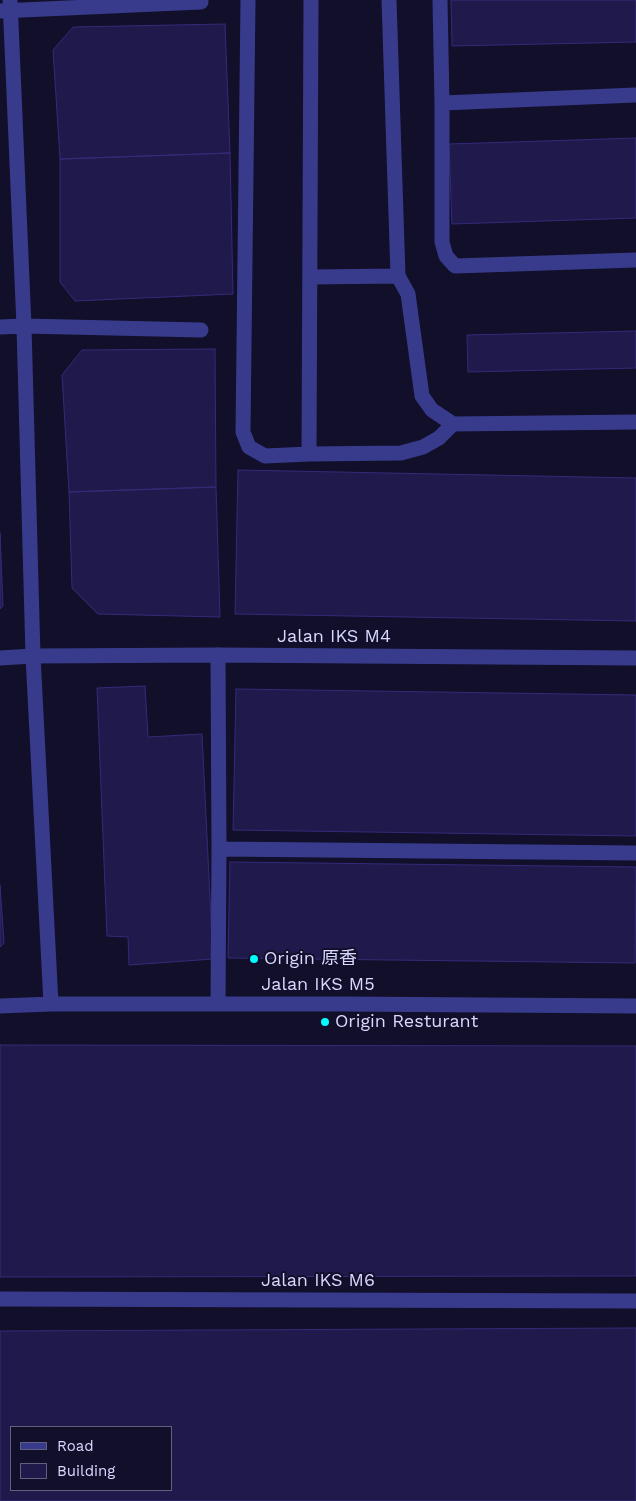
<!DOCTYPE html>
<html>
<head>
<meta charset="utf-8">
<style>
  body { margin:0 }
  #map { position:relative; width:636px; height:1501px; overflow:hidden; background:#110f2a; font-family:"Work Sans",sans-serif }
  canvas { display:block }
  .legend { position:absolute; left:10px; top:1426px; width:162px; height:65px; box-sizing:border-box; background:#110f2a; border:1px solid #615f7f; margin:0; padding:6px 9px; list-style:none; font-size:15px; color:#d9d8ff }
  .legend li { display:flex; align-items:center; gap:10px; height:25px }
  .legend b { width:25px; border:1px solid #615f7f }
</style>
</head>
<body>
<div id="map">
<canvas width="636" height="1501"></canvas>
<ul class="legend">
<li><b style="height:6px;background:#383b8c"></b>Road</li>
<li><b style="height:14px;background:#201a4c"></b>Building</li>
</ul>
</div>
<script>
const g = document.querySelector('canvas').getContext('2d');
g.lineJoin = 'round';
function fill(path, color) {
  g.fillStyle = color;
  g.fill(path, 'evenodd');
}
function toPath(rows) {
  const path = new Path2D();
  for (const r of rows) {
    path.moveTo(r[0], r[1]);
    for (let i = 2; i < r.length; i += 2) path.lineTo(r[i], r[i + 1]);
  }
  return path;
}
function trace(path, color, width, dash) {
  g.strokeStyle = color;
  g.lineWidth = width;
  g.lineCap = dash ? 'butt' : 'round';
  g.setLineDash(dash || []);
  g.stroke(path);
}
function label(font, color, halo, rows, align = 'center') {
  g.font = font + ' "Work Sans","Noto Sans SC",sans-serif';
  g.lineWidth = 4;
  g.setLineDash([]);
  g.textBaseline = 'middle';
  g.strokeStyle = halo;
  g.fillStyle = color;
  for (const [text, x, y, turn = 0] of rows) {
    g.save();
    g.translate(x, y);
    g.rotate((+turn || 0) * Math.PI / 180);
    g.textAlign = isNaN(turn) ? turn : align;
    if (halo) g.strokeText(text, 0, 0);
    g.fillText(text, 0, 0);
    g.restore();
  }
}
const building = toPath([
  [451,0,636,0,636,42,452,46,451,0],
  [225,24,230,153,60,159,53,50,73,27,225,24],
  [636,138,636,218,452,224,449,144,636,138],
  [230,153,233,294,75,301,60,282,60,159,230,153],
  [636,331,636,368,468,372,467,335,636,331],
  [215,349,216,487,69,492,62,375,82,350,215,349],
  [238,470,636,478,636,621,235,614,238,470],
  [216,487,220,617,98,614,72,588,69,492,216,487],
  [0,533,3,606,0,609,0,533],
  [145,686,148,737,202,734,213,959,129,965,128,937,107,936,97,688,145,686],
  [236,689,636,695,636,836,233,830,236,689],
  [230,862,636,867,635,963,228,958,230,862],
  [0,885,4,943,0,947,0,885],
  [0,1045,636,1046,636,1276,0,1277,0,1045],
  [636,1328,636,1501,0,1501,0,1331,636,1328],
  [11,1427,171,1427,171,1490,11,1490,11,1427]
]);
fill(building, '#201a4c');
trace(building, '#342b79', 1);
trace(toPath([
  [10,0,24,326,33,656,51,1004],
  [248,0,243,432,249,447,265,456,309,454],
  [311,0,309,454,401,453,423,447,439,438,453,424],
  [389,0,398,276,408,294,422,396,432,410,453,424,636,422],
  [440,0,442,103,442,242,446,256,455,266,636,260],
  [0,11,201,2],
  [442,103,636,95],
  [310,277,398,276],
  [0,327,24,326,201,330],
  [218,655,219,849,218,1004],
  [0,658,33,656,218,655,636,658],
  [219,849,636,853],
  [0,1006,51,1004,342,1004,636,1006],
  [0,1299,636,1301]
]), '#383b8c', 15);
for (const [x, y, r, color] of [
  [254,959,5,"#04faff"],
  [325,1022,5,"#04faff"]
]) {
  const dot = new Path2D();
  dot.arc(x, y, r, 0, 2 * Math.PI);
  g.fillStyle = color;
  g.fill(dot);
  trace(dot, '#110f2a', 2);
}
label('18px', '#d9d8ff', '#110f2a', [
  ["Jalan IKS M4",334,637],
  ["Jalan IKS M5",318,985],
  ["Jalan IKS M6",318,1281]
]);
label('18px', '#d9d8ff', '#110f2a', [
  ["Origin 原香",264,959],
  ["Origin Resturant",335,1022]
], 'left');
</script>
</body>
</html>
